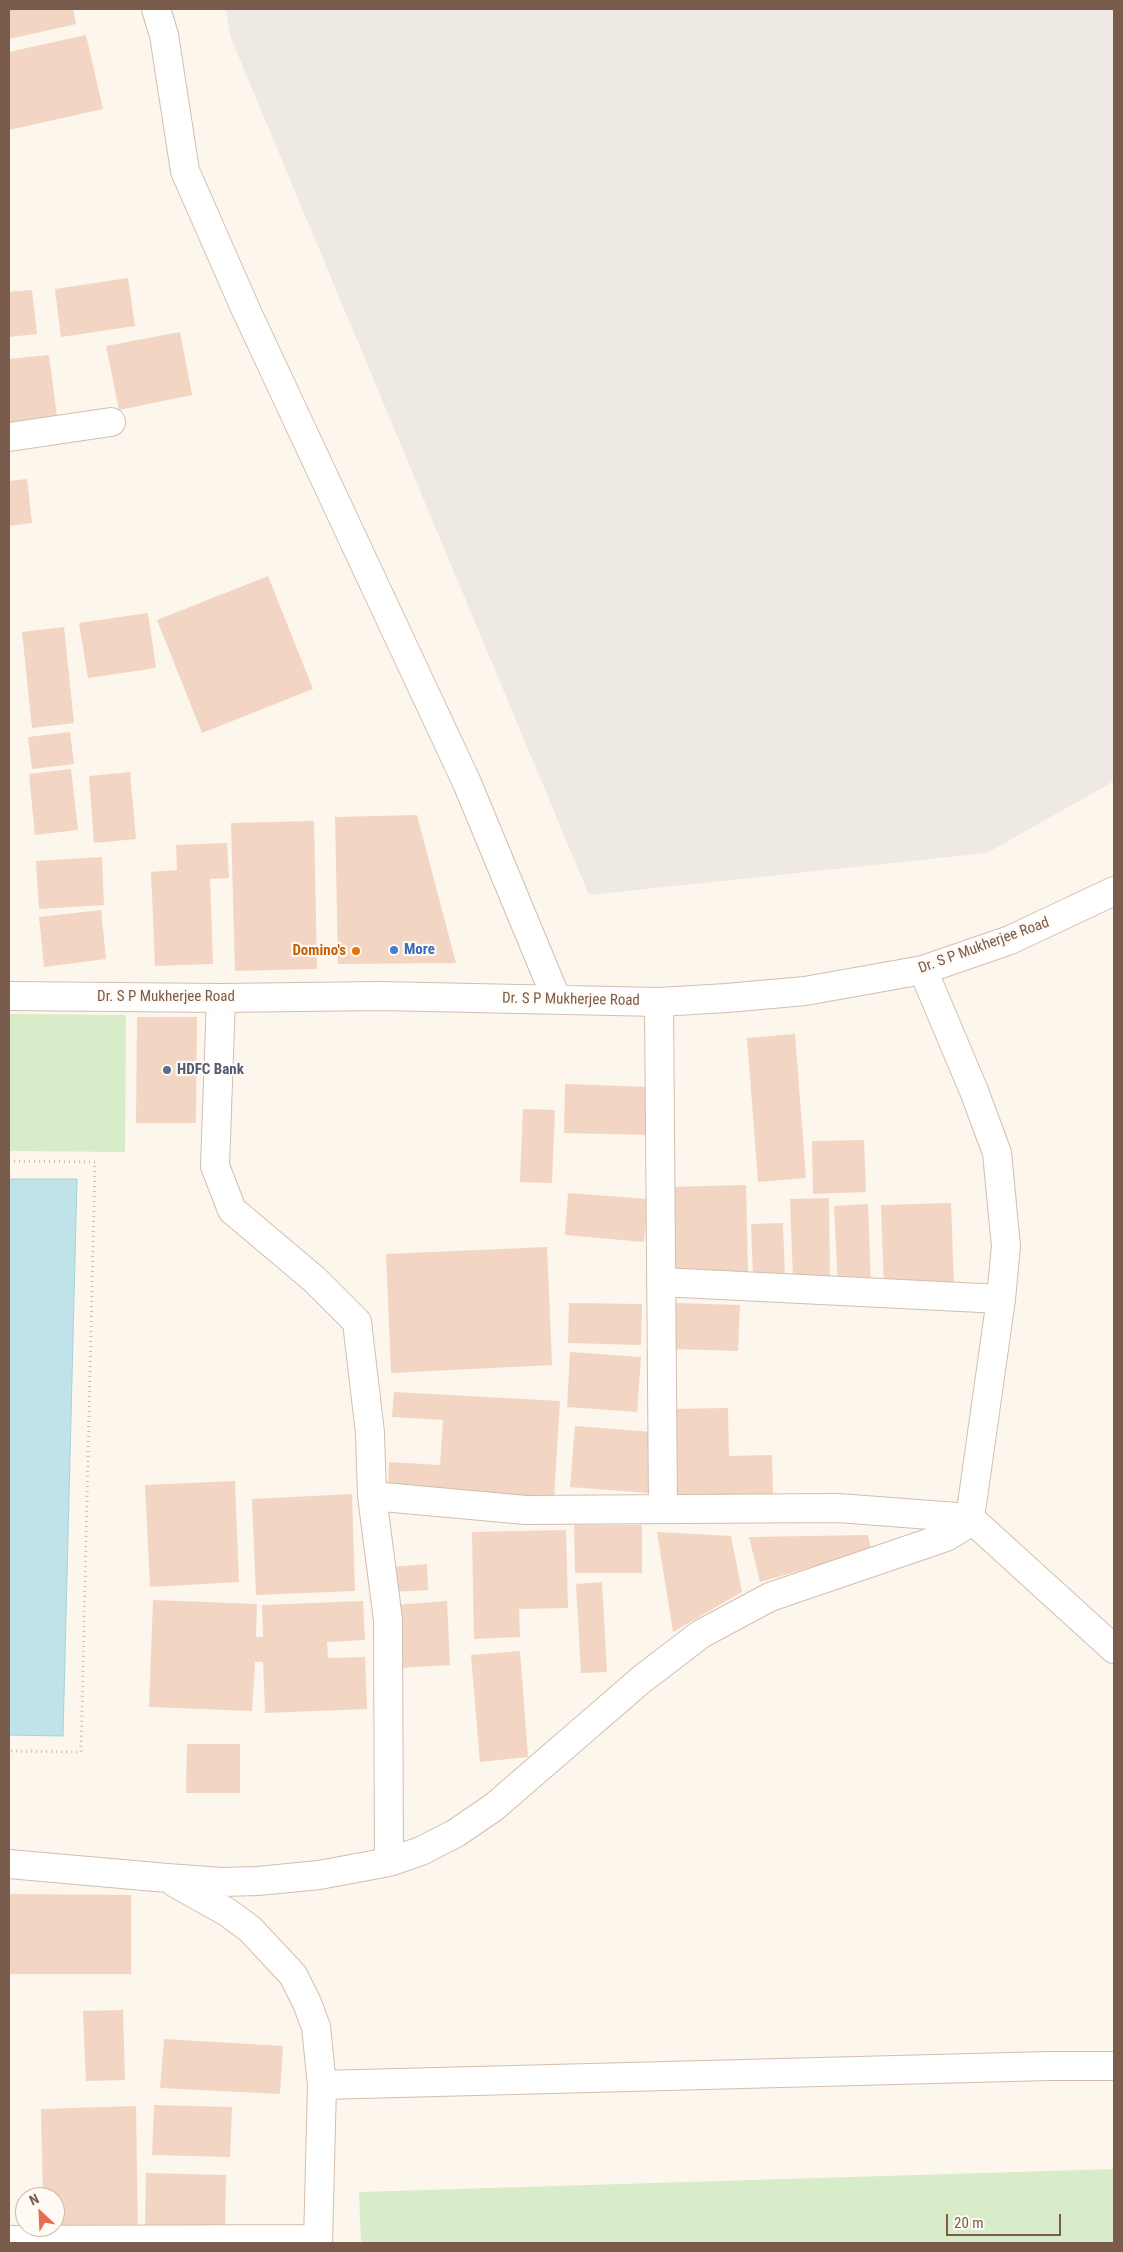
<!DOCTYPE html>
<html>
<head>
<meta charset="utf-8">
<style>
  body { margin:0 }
  #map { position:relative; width:1123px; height:2252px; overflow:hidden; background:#fdf6ec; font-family:"Roboto Condensed",sans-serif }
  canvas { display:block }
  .frame { position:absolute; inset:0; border:10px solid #7a5c4d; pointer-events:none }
  .north { position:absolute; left:15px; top:2187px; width:50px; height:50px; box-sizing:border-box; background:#fffaf3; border:1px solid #cabbb1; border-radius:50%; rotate:335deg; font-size:14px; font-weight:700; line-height:20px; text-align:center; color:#7a5c4d }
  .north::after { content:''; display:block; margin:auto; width:18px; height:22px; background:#e76f51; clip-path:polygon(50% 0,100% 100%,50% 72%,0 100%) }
  .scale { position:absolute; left:946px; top:2214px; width:115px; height:22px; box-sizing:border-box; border:2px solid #7a5c4d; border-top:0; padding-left:6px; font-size:15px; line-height:18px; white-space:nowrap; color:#7a5c4d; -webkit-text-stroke:4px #fffaf3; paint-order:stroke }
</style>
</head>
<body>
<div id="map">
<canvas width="1123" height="2252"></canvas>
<div class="frame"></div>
<div class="north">N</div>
<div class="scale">20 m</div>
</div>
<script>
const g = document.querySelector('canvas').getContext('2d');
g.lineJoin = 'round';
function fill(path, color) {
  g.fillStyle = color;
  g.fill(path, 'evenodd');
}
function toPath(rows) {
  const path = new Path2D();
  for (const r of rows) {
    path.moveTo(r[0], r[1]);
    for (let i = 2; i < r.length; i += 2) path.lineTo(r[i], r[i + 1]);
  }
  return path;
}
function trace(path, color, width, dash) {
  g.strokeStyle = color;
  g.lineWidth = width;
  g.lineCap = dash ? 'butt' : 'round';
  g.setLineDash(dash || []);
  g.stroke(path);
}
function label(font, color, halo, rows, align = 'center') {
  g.font = font + ' "Roboto Condensed",sans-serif';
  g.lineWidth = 4.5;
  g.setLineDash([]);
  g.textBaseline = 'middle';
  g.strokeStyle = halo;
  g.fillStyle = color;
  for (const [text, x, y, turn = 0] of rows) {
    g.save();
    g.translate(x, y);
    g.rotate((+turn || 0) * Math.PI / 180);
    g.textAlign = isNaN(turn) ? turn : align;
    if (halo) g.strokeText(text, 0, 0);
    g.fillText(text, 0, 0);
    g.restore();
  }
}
fill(toPath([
  [226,9,1114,9,1114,781,987,853,589,895,230,36]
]), '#efe9e4');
fill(toPath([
  [9,1014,126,1015,125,1152,9,1151],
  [1114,2169,1114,2243,361,2243,359,2192]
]), '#d8ecc9');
const water = toPath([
  [9,1179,77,1179,63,1736,9,1735,9,1179]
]);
fill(water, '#bfe3e8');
trace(water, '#a5d3da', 1);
fill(toPath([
  [9,9,73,9,76,24,9,39],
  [86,35,103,109,9,130,9,52],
  [128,278,135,326,61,337,55,289],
  [32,290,37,334,9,337,9,292],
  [180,332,192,395,119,410,106,346],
  [49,355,58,424,9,430,9,359],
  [27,479,32,523,9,526,9,481],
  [268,576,313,689,202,733,157,620],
  [148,613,156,668,88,678,79,623],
  [64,627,74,723,32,728,22,632],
  [70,732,74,764,32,769,28,737],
  [71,769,78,830,35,835,29,774],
  [130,772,136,839,94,843,89,776],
  [417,815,456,963,338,964,335,817],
  [314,821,317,969,235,971,231,823],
  [227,843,229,878,210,879,213,964,155,966,151,872,177,870,176,845],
  [102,857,104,905,39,909,36,861],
  [101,910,106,959,44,967,39,917],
  [137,1017,197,1017,196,1123,136,1123],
  [795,1034,806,1178,758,1182,747,1038],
  [565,1084,651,1087,649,1135,564,1133],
  [523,1109,555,1110,552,1183,520,1182],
  [864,1140,866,1192,813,1194,812,1141],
  [746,1185,748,1274,672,1276,670,1187],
  [568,1193,648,1199,644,1242,565,1235],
  [829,1198,830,1283,793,1282,790,1199],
  [951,1203,954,1287,884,1289,881,1205],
  [868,1204,871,1285,838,1287,834,1206],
  [783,1223,785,1275,753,1276,751,1224],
  [547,1247,552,1365,391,1373,386,1254],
  [569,1303,642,1304,641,1345,568,1343],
  [676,1303,740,1305,738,1351,674,1349],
  [570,1352,641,1357,637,1412,567,1407],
  [394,1392,560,1401,554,1498,388,1489,389,1462,440,1465,443,1420,392,1417],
  [728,1408,729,1456,772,1455,773,1495,670,1499,668,1409],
  [575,1426,652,1432,648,1493,570,1487],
  [235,1481,239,1582,150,1587,145,1485],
  [352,1494,355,1591,256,1595,252,1499],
  [574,1525,642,1525,642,1573,575,1573],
  [566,1530,568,1608,519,1609,520,1637,474,1639,472,1532],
  [657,1532,731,1536,742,1592,673,1632],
  [868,1535,871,1550,760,1582,749,1537],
  [427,1564,428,1590,392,1592,391,1567],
  [602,1582,607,1672,581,1673,576,1584],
  [153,1600,257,1604,256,1637,263,1637,262,1605,363,1601,365,1640,327,1642,328,1658,365,1657,367,1709,265,1713,263,1662,255,1662,252,1711,149,1707],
  [447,1601,450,1665,400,1668,396,1605],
  [520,1651,528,1757,480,1762,471,1655],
  [187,1744,240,1744,240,1793,186,1793],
  [9,1894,131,1895,131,1974,9,1974],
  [123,2010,125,2080,86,2081,83,2011],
  [164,2039,283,2046,280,2094,160,2088],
  [154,2105,232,2107,230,2157,152,2155],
  [136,2106,138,2231,55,2227,55,2197,43,2197,41,2109],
  [146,2173,226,2175,225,2232,145,2232]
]), '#f3d5c3');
const minor = toPath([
  [156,9,164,35,185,171,246,310,467,783,557,1000],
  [9,437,111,422],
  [9,996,221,998,380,996,659,1002,727,998,805,991,923,970,1010,940,1114,891],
  [221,998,215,1166,232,1210,314,1279,357,1322,370,1433,372,1496,388,1620,389,1862],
  [659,1002,663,1509],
  [661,1282,1001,1299],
  [372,1496,526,1510,838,1508,970,1518,1114,1649],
  [9,1864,167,1878,222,1882,258,1881,319,1875,389,1862,421,1851,456,1833,494,1807,642,1679,701,1634,770,1597,946,1537,961,1528,970,1518,1001,1299,1006,1246,997,1153,974,1091,923,970],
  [175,1883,227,1912,250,1929,293,1975,307,2003,316,2027,322,2085,318,2243],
  [322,2085,1049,2066,1114,2066],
  [9,2240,318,2239]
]);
trace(minor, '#d1beb0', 30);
trace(toPath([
  [9,1161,95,1162,81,1752,9,1751]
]), '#d9b8a5', 3, [1, 4]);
trace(minor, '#fff', 28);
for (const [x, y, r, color] of [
  [394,950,5,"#3f7fe0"],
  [356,951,5,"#e8710a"],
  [167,1070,5,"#5c6f8a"]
]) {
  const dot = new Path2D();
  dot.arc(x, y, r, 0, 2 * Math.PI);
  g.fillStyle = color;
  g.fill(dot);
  trace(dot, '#fffaf3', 2);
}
label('15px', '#7a5c4d', '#fffaf3', [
  ["Dr. S P Mukherjee Road",984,946,-20],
  ["Dr. S P Mukherjee Road",166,997],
  ["Dr. S P Mukherjee Road",571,1000,1]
]);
label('bold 15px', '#366cbe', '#fffaf3', [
  ["More",404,950]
], 'left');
label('bold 15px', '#c56008', '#fffaf3', [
  ["Domino's",346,951]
], 'right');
label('bold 15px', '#4e5e75', '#fffaf3', [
  ["HDFC Bank",177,1070]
], 'left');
</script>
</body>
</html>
